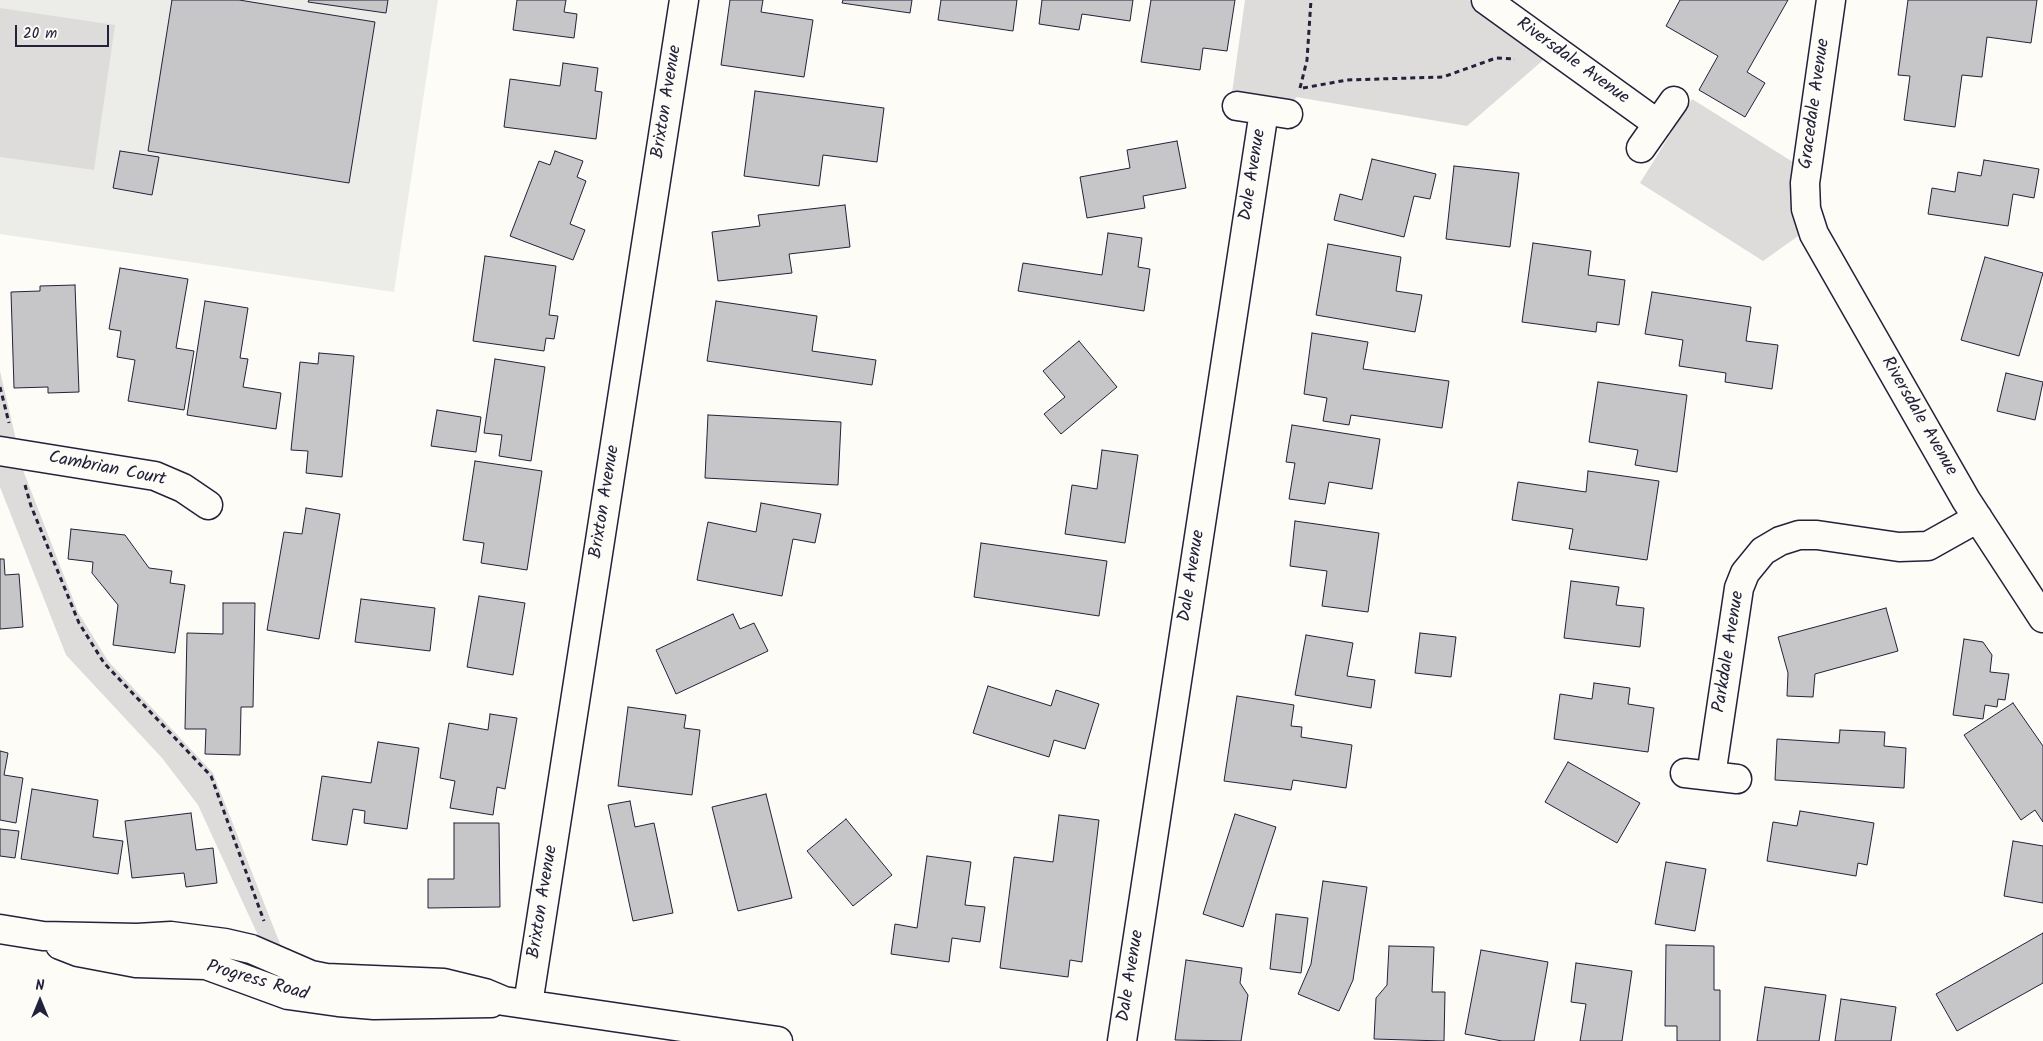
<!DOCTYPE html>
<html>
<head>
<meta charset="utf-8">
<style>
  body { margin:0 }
  #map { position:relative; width:2043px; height:1041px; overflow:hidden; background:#fdfcf7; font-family:Kalam,sans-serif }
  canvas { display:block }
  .north { position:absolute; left:15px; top:976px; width:50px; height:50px; -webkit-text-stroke:4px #fdfcf7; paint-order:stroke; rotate:0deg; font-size:14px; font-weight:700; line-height:20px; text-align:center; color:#22223b }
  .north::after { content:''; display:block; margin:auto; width:18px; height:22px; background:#22223b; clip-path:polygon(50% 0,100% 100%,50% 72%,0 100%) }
  .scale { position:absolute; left:15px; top:25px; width:94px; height:22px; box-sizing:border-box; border:2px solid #22223b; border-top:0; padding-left:6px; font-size:15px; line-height:18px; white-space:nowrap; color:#22223b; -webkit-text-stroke:4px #fdfcf7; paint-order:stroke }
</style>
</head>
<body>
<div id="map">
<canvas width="2043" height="1041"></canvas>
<div class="north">N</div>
<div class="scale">20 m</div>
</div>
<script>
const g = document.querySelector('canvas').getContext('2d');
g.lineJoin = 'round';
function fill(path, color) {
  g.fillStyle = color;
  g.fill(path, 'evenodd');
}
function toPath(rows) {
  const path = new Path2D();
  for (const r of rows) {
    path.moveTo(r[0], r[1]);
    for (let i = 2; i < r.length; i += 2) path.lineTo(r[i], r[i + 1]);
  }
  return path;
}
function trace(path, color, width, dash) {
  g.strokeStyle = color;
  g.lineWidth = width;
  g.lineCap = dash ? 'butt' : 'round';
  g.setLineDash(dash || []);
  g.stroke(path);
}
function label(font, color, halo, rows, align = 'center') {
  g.font = font + ' Kalam,sans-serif';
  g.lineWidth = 4;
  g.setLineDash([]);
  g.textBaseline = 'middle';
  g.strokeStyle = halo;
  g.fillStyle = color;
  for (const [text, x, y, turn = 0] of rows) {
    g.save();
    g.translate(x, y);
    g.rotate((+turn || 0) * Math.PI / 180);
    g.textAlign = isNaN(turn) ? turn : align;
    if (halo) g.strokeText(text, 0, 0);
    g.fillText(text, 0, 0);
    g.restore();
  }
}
fill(toPath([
  [0,0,438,0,394,292,0,234]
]), '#ecece9');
fill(toPath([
  [1245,0,1469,0,1548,56,1467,126,1296,97,1294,104,1232,93],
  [0,8,115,25,94,170,0,157],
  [1692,99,1793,162,1791,197,1794,213,1801,234,1763,261,1640,183],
  [0,371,17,444,0,441],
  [0,462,21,465,78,612,108,661,213,773,284,954,262,944,198,805,162,758,66,655,0,487]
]), '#dddcdb');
const building = toPath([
  [172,0,239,0,375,22,349,183,148,151,172,0],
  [309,0,388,0,386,13,308,2,309,0],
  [517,0,566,0,564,12,577,14,574,38,513,30,517,0],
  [730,0,763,0,761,12,813,20,804,77,721,65,730,0],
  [843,0,912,0,910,13,842,3,843,0],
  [941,0,1017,0,1013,31,938,20,941,0],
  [1042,0,1133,0,1130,21,1082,14,1079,30,1039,24,1042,0],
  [1151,0,1235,0,1227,51,1203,48,1200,70,1141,62,1151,0],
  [1680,0,1788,0,1747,72,1765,83,1745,117,1699,90,1718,56,1666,26,1680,0],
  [1908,0,2037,0,2031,43,1987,37,1982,77,1962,75,1955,127,1904,120,1910,76,1898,75,1908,0],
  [563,63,598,68,595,91,602,92,596,139,504,127,510,79,560,86,563,63],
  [755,91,884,108,877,162,823,155,819,186,744,176,755,91],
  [1177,141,1186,188,1143,196,1145,208,1087,218,1080,177,1130,168,1127,150,1177,141],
  [120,151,159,157,152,195,113,188,120,151],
  [555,151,583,161,577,177,586,181,570,224,585,230,573,260,510,236,539,161,550,165,555,151],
  [1372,159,1436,174,1430,199,1414,196,1404,237,1334,220,1340,194,1362,200,1372,159],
  [1984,160,2039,169,2034,198,2013,194,2008,226,1928,214,1932,188,1955,192,1958,172,1981,176,1984,160],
  [1454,166,1519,173,1510,247,1446,239,1454,166],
  [845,205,850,247,789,254,792,273,718,281,712,232,760,226,758,215,845,205],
  [1108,233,1142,238,1138,267,1150,269,1144,311,1018,291,1023,263,1102,275,1108,233],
  [1533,243,1591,251,1588,275,1625,280,1619,325,1597,322,1596,332,1522,322,1533,243],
  [1328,244,1401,257,1396,291,1422,295,1415,332,1316,315,1328,244],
  [485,256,556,266,549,315,558,316,554,339,546,338,544,351,473,341,485,256],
  [1985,257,2043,273,2019,356,1961,340,1985,257],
  [120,268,188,279,176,348,194,351,184,410,128,401,135,360,117,357,121,331,109,329,120,268],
  [75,285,79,392,48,393,48,387,14,388,11,292,40,291,40,286,75,285],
  [1652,292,1751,307,1746,341,1778,345,1772,389,1725,382,1726,373,1679,366,1683,340,1645,334,1652,292],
  [205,301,248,308,240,358,248,359,243,387,281,393,276,429,187,415,205,301],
  [716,301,817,316,812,351,876,360,872,385,707,361,716,301],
  [1312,333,1368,342,1363,369,1449,381,1442,428,1351,415,1349,425,1323,421,1327,398,1304,394,1312,333],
  [1079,341,1117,387,1061,434,1044,414,1065,397,1043,371,1079,341],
  [319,353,354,356,342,477,306,473,308,451,291,450,300,362,318,364,319,353],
  [495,359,545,367,531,461,499,456,502,435,484,433,495,359],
  [2006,373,2043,382,2035,420,1997,411,2006,373],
  [1598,382,1687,395,1677,472,1635,465,1638,450,1589,442,1598,382],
  [437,410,481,417,476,452,431,446,437,410],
  [708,415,841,422,838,485,705,478,708,415],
  [1292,425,1380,439,1372,489,1329,482,1325,504,1289,499,1295,463,1286,462,1292,425],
  [1102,450,1138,455,1125,543,1065,534,1072,485,1097,489,1102,450],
  [475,461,542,471,527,570,481,563,484,543,463,540,475,461],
  [1588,471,1659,481,1647,560,1569,549,1573,529,1512,520,1518,482,1586,492,1588,471],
  [761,503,821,514,815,543,793,539,782,596,697,580,708,522,756,532,761,503],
  [306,508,340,514,319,639,267,630,284,532,302,534,306,508],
  [1295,521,1379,533,1368,612,1322,606,1327,571,1290,566,1295,521],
  [71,529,125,535,149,568,172,571,170,583,185,585,175,653,113,645,118,605,92,573,93,562,68,559,71,529],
  [981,543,1107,561,1099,616,974,597,981,543],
  [0,559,4,559,5,575,19,574,23,627,0,629,0,559],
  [1571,581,1619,587,1616,605,1644,608,1640,647,1564,638,1571,581],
  [479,596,525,603,513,675,467,667,479,596],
  [361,599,435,608,430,651,355,642,361,599],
  [223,603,255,603,253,707,241,707,240,755,205,754,206,729,185,729,187,633,223,634,223,603],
  [1886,608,1898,651,1815,674,1813,697,1787,696,1788,673,1778,637,1886,608],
  [733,614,740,629,754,623,768,651,676,694,656,650,733,614],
  [1420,633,1456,637,1451,677,1415,673,1420,633],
  [1306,635,1353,643,1347,676,1375,680,1371,708,1295,695,1306,635],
  [1964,639,1983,642,1992,655,1990,672,2009,674,2005,700,1998,699,1997,707,1985,705,1983,719,1953,715,1964,639],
  [1594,683,1630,688,1628,704,1654,708,1648,752,1554,739,1560,694,1592,699,1594,683],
  [988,686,1051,706,1056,690,1099,704,1085,749,1054,740,1049,757,973,733,988,686],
  [1237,696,1294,705,1291,726,1302,727,1301,737,1352,745,1346,788,1293,780,1291,790,1224,781,1237,696],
  [2013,703,2043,746,2043,822,2035,810,2021,820,1964,735,2013,703],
  [628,707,686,715,684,728,700,730,692,795,618,786,628,707],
  [490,714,517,718,505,789,497,787,493,815,450,808,455,781,440,778,449,723,488,730,490,714],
  [1840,730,1885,732,1884,746,1906,748,1904,788,1775,780,1777,739,1839,743,1840,730],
  [378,742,419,748,407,829,364,823,365,811,353,809,347,845,312,840,322,776,371,783,378,742],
  [0,751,8,753,4,775,23,778,16,823,0,820,0,751],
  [1568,762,1640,803,1617,843,1545,802,1568,762],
  [32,789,98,800,93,837,123,841,118,874,21,859,32,789],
  [766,794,792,898,738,911,712,807,766,794],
  [630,801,635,827,654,823,673,913,633,921,608,805,630,801],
  [1800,811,1874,823,1867,865,1858,863,1856,876,1767,861,1773,822,1797,826,1800,811],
  [191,813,196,850,213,848,217,883,186,887,184,873,132,878,125,821,191,813],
  [1235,814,1276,827,1243,927,1203,914,1235,814],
  [1059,815,1099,820,1082,962,1070,960,1068,977,1000,968,1014,857,1053,862,1059,815],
  [846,819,892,875,853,906,807,851,846,819],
  [454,823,499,823,500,907,428,908,428,879,454,879,454,823],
  [0,829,19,831,15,858,0,856,0,829],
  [2013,841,2043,846,2043,903,2004,896,2013,841],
  [927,856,971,862,965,905,985,907,980,942,952,938,949,962,891,954,895,924,917,928,927,856],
  [1666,862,1706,869,1695,931,1655,924,1666,862],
  [1323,881,1367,887,1353,980,1339,1011,1298,994,1311,964,1323,881],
  [1276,914,1308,918,1301,973,1270,969,1276,914],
  [2043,933,2043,983,1957,1031,1936,994,2043,933],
  [1666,945,1714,946,1714,990,1720,990,1720,1041,1677,1041,1677,1026,1665,1026,1666,945],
  [1389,946,1434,947,1432,992,1445,992,1444,1041,1374,1039,1376,998,1387,985,1389,946],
  [1481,950,1548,962,1534,1041,1502,1041,1465,1034,1481,950],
  [1186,960,1242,968,1240,983,1248,995,1241,1041,1175,1040,1186,960],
  [1576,963,1632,971,1622,1041,1580,1041,1586,1004,1571,1002,1576,963],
  [1765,987,1826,995,1819,1041,1757,1041,1765,987],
  [1841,999,1896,1007,1891,1041,1835,1041,1841,999]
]);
fill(building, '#c6c6c8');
trace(building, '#22223b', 1);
const minor = toPath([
  [1486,0,1658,124],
  [1831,0,1805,183,1806,209,1814,234,1966,500,2043,618],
  [1237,106,1288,114],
  [1641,148,1674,101],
  [0,451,155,476,183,488,208,505],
  [1685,773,1737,779],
  [1711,776,1739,588,1745,573,1763,551,1780,541,1799,535,1817,535,1899,547,1928,546,1978,518],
  [0,929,43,936,137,938,171,936,225,943,251,949,311,975,326,978,444,983,485,993,504,1001,778,1041],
  [60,945,78,952,136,963,206,965,288,995,338,1002,374,1005,491,1003],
  [528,1004,684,0],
  [1122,1041,1264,111]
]);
trace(minor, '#22223b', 31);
trace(toPath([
  [1300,88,1307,60,1311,0],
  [1303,88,1347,80,1443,77,1496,58,1515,59],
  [0,387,9,423],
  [25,485,31,506,79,623,104,663,211,776,264,921]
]), '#22223b', 3, [5, 4]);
trace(minor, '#fdfcf7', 28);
label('18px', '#22223b', '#fdfcf7', [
  ["Riversdale Avenue",1572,62,36],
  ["Brixton Avenue",668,102,-81],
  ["Gracedale Avenue",1816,104,-82],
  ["Dale Avenue",1254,175,-81],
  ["Riversdale Avenue",1918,417,60],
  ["Cambrian Court",107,470,11],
  ["Brixton Avenue",606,502,-81],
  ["Dale Avenue",1193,576,-81],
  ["Parkdale Avenue",1730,652,-81],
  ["Brixton Avenue",544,902,-81],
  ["Dale Avenue",1132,976,-81],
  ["Progress Road",257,982,16]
]);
</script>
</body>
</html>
